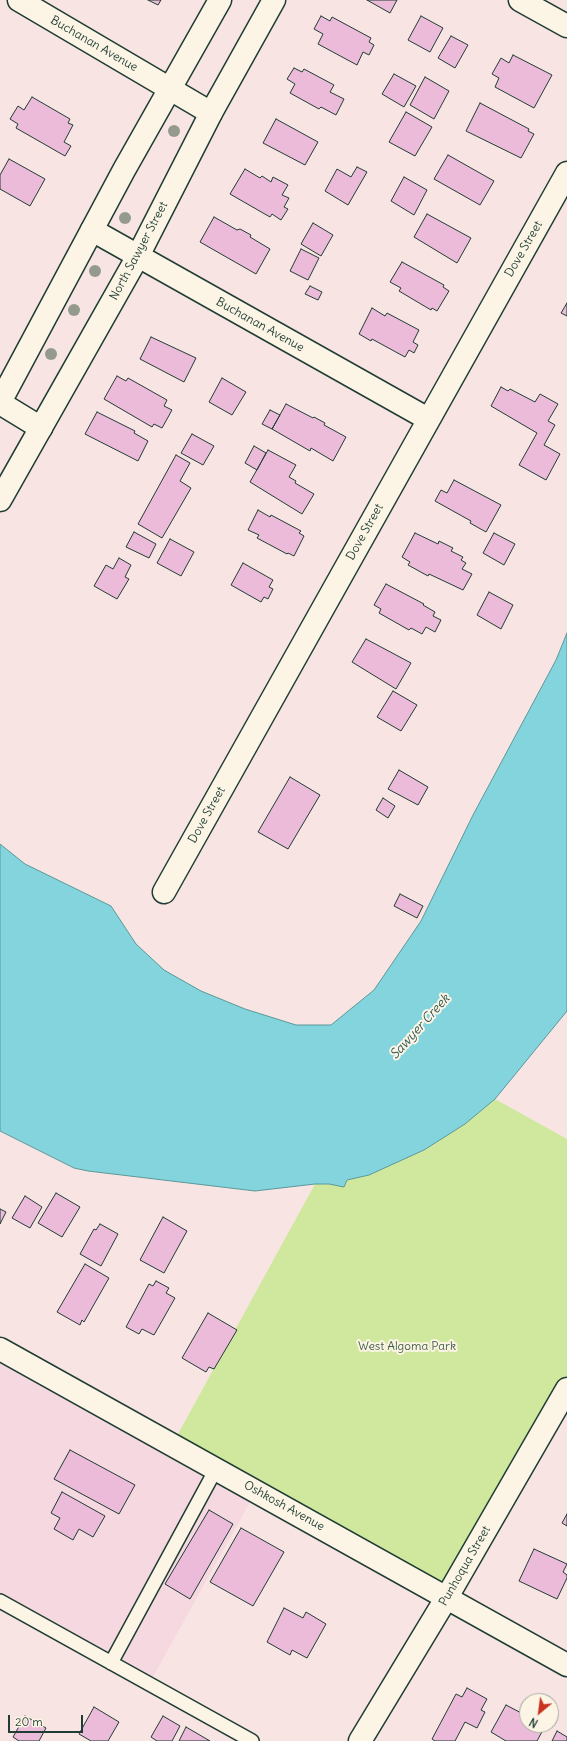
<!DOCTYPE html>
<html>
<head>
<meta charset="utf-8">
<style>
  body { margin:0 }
  #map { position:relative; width:567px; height:1741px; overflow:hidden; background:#f8e4e2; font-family:Delius,sans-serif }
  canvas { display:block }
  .north { position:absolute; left:519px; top:1693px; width:40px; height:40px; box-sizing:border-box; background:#fcf5e5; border:1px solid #a4ab9e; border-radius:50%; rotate:209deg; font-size:11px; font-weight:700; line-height:16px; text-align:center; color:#1f3d34 }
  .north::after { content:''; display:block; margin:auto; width:14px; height:18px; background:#c8321e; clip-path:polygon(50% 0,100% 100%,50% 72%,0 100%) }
  .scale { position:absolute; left:8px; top:1715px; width:75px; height:18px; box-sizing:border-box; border:2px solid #1f3d34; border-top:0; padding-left:5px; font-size:12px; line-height:14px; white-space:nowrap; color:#1f3d34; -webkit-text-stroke:3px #fcf5e5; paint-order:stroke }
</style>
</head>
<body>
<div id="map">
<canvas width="567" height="1741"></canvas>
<div class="north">N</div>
<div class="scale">20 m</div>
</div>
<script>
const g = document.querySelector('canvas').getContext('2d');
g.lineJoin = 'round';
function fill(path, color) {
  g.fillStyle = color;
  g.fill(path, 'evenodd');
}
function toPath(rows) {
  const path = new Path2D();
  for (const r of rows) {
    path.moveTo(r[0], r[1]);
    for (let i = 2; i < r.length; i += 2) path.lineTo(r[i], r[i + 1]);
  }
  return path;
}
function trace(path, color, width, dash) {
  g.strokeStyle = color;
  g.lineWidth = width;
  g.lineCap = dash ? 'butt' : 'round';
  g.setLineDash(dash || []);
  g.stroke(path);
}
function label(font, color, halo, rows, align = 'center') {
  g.font = font + ' Delius,sans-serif';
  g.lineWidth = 4;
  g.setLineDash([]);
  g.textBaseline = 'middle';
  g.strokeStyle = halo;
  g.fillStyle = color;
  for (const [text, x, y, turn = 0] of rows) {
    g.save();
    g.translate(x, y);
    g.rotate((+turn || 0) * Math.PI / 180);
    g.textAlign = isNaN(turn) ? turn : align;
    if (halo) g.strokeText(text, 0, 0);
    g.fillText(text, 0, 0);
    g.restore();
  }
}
fill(toPath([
  [0,1349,256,1491,149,1684,0,1601]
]), '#f5d8e0');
fill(toPath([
  [495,1099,567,1139,567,1389,447,1597,172,1445,315,1184,329,1184,344,1187,347,1180,369,1175,424,1150,465,1124]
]), '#d0e89d');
const water = toPath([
  [567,633,567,1011,495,1099,465,1124,424,1150,369,1175,347,1180,344,1187,329,1184,315,1184,255,1191,88,1171,74,1168,0,1131,0,844,25,864,111,906,136,944,164,970,201,991,245,1009,296,1025,331,1025,374,990,421,921,473,815,556,660,567,633]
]);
fill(water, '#83d4dc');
trace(water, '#5b9899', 1);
const building = toPath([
  [148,0,161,0,158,5,148,0],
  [367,0,397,0,390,13,367,0],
  [321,16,330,21,332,17,371,38,369,42,374,45,369,55,363,52,357,65,318,44,323,34,314,29,321,16],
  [421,16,443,28,430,52,408,40,421,16],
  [451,36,468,45,455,68,438,58,451,36],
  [513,55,552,75,534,108,495,87,499,78,492,74,501,58,509,63,513,55],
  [294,68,302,72,304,69,334,85,330,92,344,99,336,115,321,107,319,109,290,93,295,84,287,79,294,68],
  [394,74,416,86,404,107,382,94,394,74],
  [425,77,449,91,434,119,410,105,425,77],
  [32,97,70,119,68,123,73,125,64,142,71,146,65,156,16,128,18,124,10,119,18,106,24,110,32,97],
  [480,103,529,129,528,131,534,134,521,158,466,131,480,103],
  [406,112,432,127,415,156,389,142,406,112],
  [276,119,318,142,305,165,263,143,276,119],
  [448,155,494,181,480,205,434,179,448,155],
  [9,159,45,179,30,206,0,189,0,175,9,159],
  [357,167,367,172,348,205,325,191,337,169,351,177,357,167],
  [245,169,260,178,262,176,271,182,273,177,288,185,282,195,289,198,284,207,288,209,281,220,272,214,270,217,230,194,245,169],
  [404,177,427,190,414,215,391,201,404,177],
  [427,214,471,238,457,263,414,237,427,214],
  [214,217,237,230,240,229,251,235,250,237,270,249,256,274,200,242,214,217],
  [313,223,333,235,321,256,301,244,313,223],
  [301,249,319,258,308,280,290,271,301,249],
  [402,262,444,285,443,287,449,291,437,311,432,308,431,310,399,291,401,288,390,282,402,262],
  [310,286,322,292,318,300,305,294,310,286],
  [567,303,567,316,561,313,567,303],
  [372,308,385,316,387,313,419,330,413,342,418,345,414,353,409,350,405,357,372,339,371,341,359,334,372,308],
  [151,337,196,358,184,382,140,359,151,337],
  [117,376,126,381,128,378,167,400,164,406,172,410,162,428,154,424,152,427,104,399,117,376],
  [222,378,246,392,232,415,209,402,222,378],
  [501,387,508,391,510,389,535,402,540,394,558,404,548,421,555,425,544,445,560,454,546,480,519,465,537,433,491,406,501,387],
  [286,404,313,418,314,417,325,423,324,425,346,437,333,461,311,448,310,451,272,429,286,404],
  [270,410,280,415,272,429,262,424,270,410],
  [97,412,135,431,134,433,148,441,138,461,85,434,97,412],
  [192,434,214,446,203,465,181,453,192,434],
  [254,446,266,453,257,470,245,463,254,446],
  [268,450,296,465,289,477,296,481,295,483,314,494,302,514,250,482,268,450],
  [176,455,190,463,180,481,191,488,162,538,138,524,176,455],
  [454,480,501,505,486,532,470,523,471,521,435,501,441,490,447,493,454,480],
  [258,510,270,517,271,515,301,531,299,533,304,536,294,556,288,553,287,554,257,538,259,535,248,530,258,510],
  [134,532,156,544,149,558,126,547,134,532],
  [415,533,438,544,439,541,453,548,451,551,463,557,461,560,466,563,462,569,472,574,463,590,429,574,428,576,408,565,410,562,402,557,415,533],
  [494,533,515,544,504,565,483,553,494,533],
  [170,539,194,552,181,576,157,563,170,539],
  [119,558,131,565,125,577,129,579,117,599,94,586,106,565,113,569,119,558],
  [243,563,273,580,269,587,273,589,268,599,264,597,261,602,231,585,243,563],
  [386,584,424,604,423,605,435,612,433,616,441,620,435,632,426,627,422,634,411,628,409,630,379,613,381,609,374,605,386,584],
  [489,592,513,605,501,629,477,615,489,592],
  [366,639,411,663,396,689,352,662,366,639],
  [393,691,417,705,401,731,377,717,393,691],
  [399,770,428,787,418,805,388,789,399,770],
  [290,777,320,795,288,849,258,832,290,777],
  [383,798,395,806,388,818,376,810,383,798],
  [400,894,423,906,417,918,394,906,400,894],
  [56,1193,80,1207,62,1237,38,1223,56,1193],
  [25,1196,42,1207,30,1228,12,1218,25,1196],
  [0,1209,6,1212,0,1224,0,1209],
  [163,1217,187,1231,164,1273,140,1260,163,1217],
  [100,1224,118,1234,101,1266,80,1254,94,1229,96,1230,100,1224],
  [85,1264,109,1278,84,1322,82,1320,80,1325,57,1312,85,1264],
  [156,1281,169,1288,166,1293,175,1298,154,1335,142,1329,139,1334,126,1327,149,1284,153,1286,156,1281],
  [208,1313,237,1330,214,1369,209,1367,206,1372,182,1358,208,1313],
  [70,1450,135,1485,119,1514,54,1479,70,1450],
  [62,1492,105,1516,93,1537,79,1529,73,1540,54,1529,60,1518,51,1513,62,1492],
  [209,1510,233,1524,190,1599,165,1584,209,1510],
  [567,1514,567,1526,562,1523,567,1514],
  [241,1528,284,1552,253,1606,210,1582,241,1528],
  [534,1549,567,1564,563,1572,567,1575,567,1578,557,1599,519,1581,534,1549],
  [284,1608,303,1618,306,1612,326,1624,307,1658,292,1650,290,1655,267,1642,284,1608],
  [467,1688,487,1699,481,1710,485,1712,477,1728,465,1722,455,1741,435,1741,432,1739,456,1694,462,1697,467,1688],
  [506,1705,527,1716,527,1725,545,1726,537,1741,506,1741,491,1732,506,1705],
  [94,1707,119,1722,108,1741,91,1741,79,1734,94,1707],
  [25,1716,46,1728,39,1741,19,1741,13,1737,25,1716],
  [163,1716,180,1726,172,1741,157,1741,151,1737,163,1716],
  [186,1727,210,1741,179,1741,186,1727],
  [557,1731,567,1737,567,1741,552,1741,557,1731]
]);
fill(building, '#edbbda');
trace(building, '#1f3d34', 1);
const lane = toPath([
  [0,1601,252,1741],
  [111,1663,216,1469]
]);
const street = toPath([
  [19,0,211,113],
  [520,0,567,26],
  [92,230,428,419],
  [0,403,41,428],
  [164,892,567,173],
  [360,1741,447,1597,567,1389]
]);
const secondary = toPath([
  [0,402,124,170,220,0],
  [0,500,138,256,211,113,274,0]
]);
const primary = toPath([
  [0,1349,567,1665]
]);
trace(lane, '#1f3d34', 16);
trace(street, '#1f3d34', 25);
trace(secondary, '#1f3d34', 25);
trace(primary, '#1f3d34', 25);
trace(lane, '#fcf5e5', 13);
trace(street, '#fcf5e5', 22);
trace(secondary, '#fcf5e5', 22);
trace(primary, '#fcf5e5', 22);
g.fillStyle = '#949b8e';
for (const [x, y] of [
  [174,131],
  [125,218],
  [95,271],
  [74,310],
  [51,354]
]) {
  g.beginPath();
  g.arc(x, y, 6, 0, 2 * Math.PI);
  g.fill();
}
label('12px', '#1f3d34', '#fcf5e5', [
  ["Buchanan Avenue",94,44,30],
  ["Dove Street",524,249,-60],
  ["North Sawyer Street",139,251,-62],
  ["Buchanan Avenue",260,325,29],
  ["Dove Street",365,532,-61],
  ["Dove Street",207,815,-61],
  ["Oshkosh Avenue",284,1506,29],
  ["Punhoqua Street",465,1566,-60]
]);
label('12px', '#425f49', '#fcf5e5', [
  ["West Algoma Park",407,1347]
]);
label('italic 13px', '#335b56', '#fcf5e5', [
  ["Sawyer Creek",420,1027,-48]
]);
</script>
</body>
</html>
